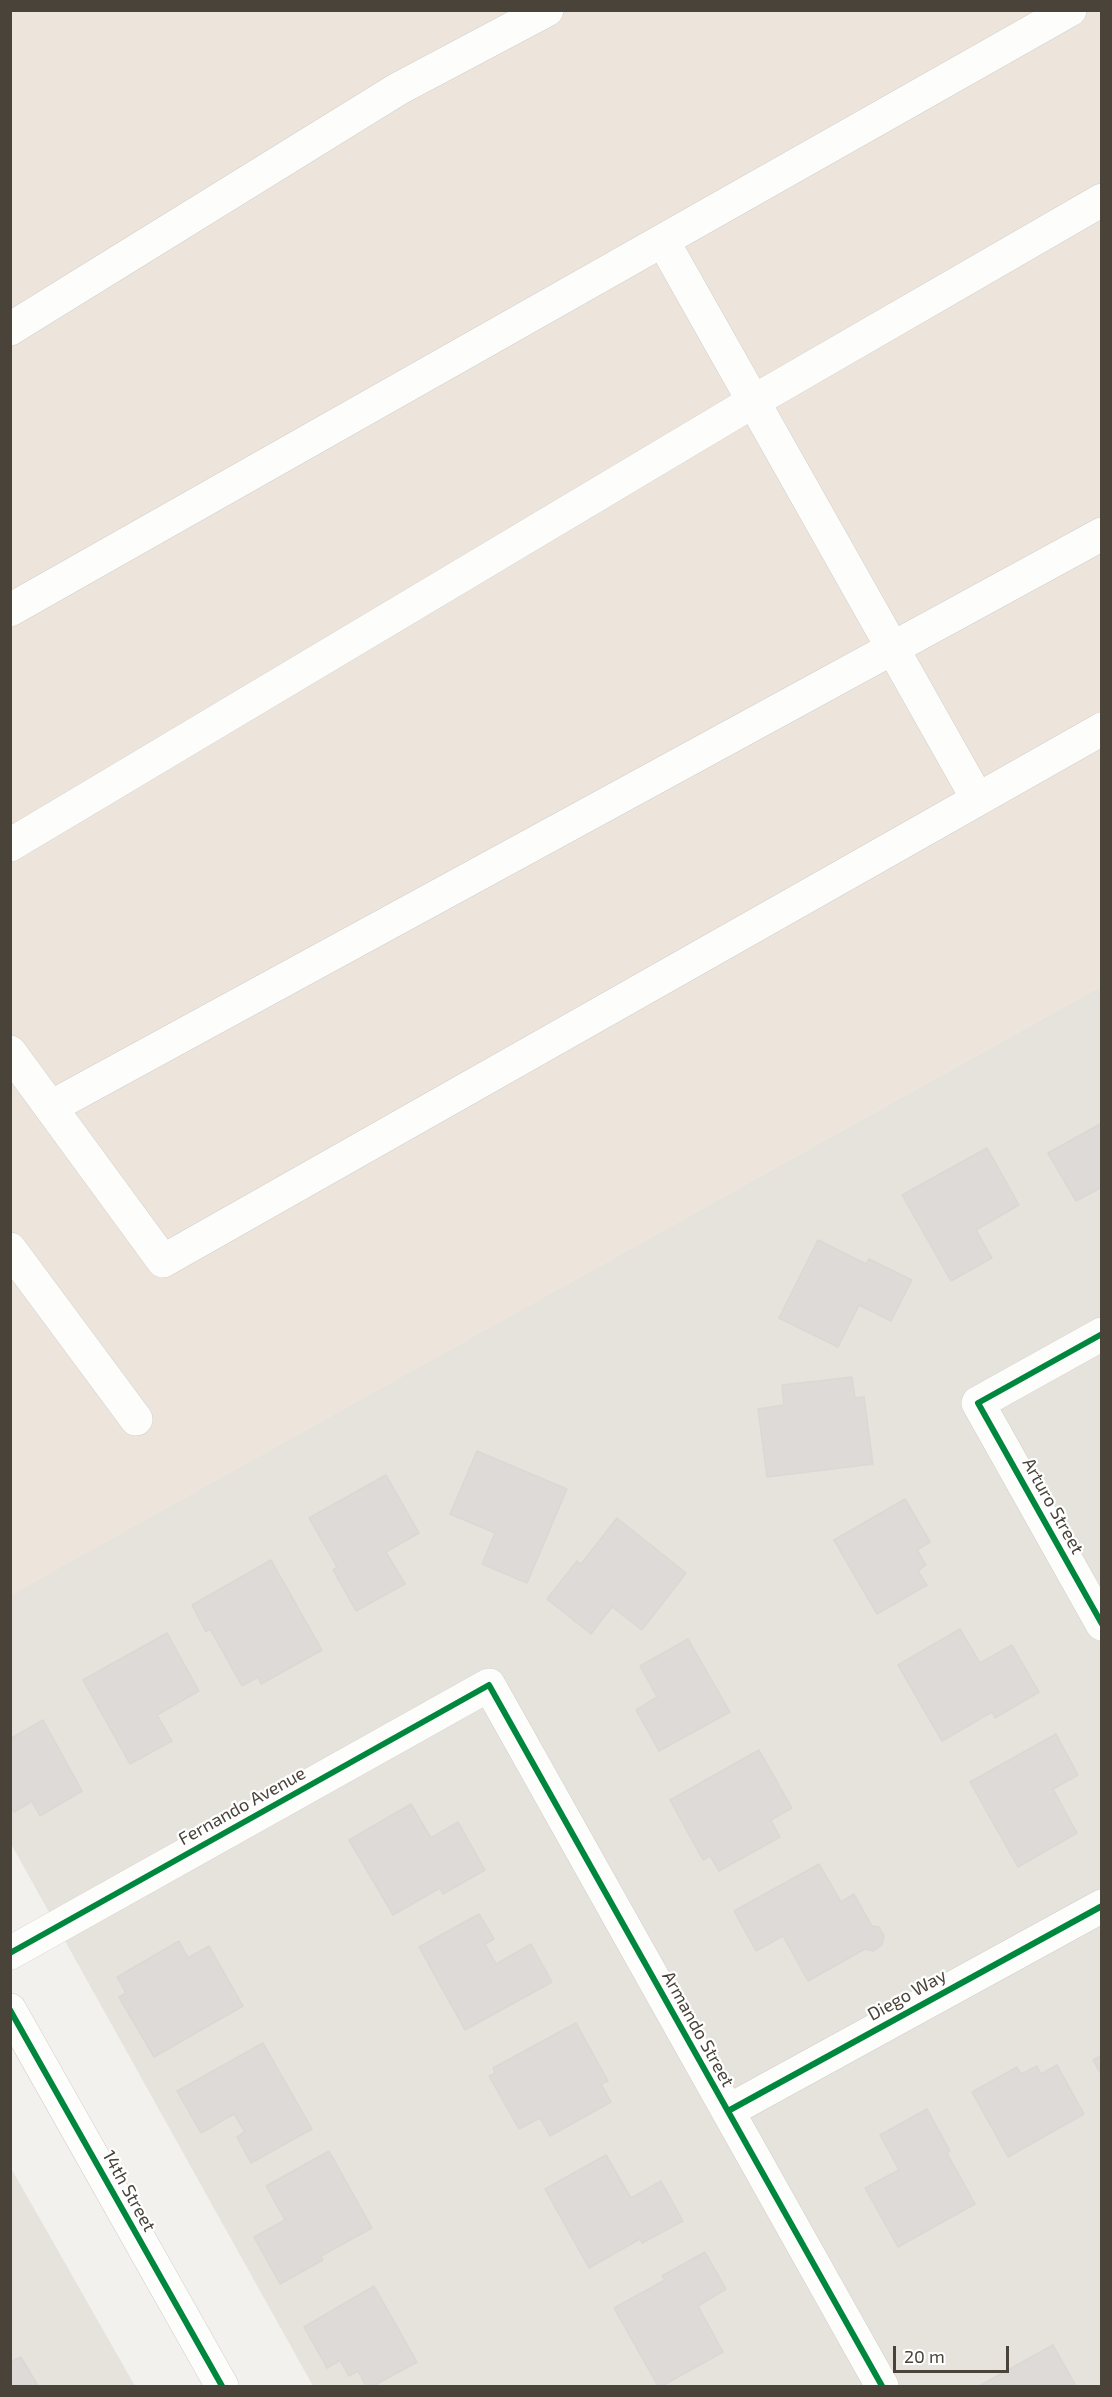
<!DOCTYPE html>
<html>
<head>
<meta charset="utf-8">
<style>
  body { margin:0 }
  #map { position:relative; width:1112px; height:2397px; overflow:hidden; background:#f3f1ee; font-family:"Exo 2",sans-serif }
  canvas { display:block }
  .frame { position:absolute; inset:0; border:12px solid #49433a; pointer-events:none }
  .scale { position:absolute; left:893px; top:2346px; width:116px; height:27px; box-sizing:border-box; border:3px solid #49433a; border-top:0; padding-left:8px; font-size:18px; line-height:21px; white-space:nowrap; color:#49433a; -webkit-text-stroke:4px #fff; paint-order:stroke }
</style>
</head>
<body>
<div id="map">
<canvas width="1112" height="2397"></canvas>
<div class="frame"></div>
<div class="scale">20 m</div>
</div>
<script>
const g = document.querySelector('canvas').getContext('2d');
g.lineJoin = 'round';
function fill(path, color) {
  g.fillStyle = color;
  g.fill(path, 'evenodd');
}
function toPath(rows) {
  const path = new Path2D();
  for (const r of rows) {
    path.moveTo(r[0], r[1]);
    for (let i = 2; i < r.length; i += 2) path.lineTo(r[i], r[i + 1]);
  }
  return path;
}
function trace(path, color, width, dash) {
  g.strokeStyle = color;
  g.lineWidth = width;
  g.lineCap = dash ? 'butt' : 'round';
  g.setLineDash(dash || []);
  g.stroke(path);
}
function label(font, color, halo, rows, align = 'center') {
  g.font = font + ' "Exo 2",sans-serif';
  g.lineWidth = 4.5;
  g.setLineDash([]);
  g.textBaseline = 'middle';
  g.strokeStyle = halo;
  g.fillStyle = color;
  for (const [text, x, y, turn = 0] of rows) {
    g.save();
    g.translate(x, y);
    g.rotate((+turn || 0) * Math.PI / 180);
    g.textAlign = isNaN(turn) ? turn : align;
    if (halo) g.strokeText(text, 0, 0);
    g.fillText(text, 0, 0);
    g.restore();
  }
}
fill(toPath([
  [1101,986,1101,2386,313,2386,11,1844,10,1595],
  [11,2168,135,2386,11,2386]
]), '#e6e3dd');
fill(toPath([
  [11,11,1101,11,1101,986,11,1595]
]), '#ede5dc');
const building = toPath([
  [1102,1123,1102,1187,1076,1201,1048,1153,1102,1123],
  [987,1148,1019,1205,976,1230,992,1258,951,1281,902,1195,987,1148],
  [818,1240,866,1264,869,1259,912,1280,891,1321,859,1305,838,1347,779,1318,818,1240],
  [852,1377,855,1398,864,1397,873,1464,767,1477,758,1409,784,1405,782,1385,852,1377],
  [477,1451,567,1489,527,1583,482,1564,495,1533,450,1514,477,1451],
  [386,1475,419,1533,386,1552,405,1584,356,1611,333,1570,337,1567,309,1518,386,1475],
  [905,1499,930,1542,917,1550,926,1565,918,1571,927,1585,877,1614,834,1540,905,1499],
  [617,1518,686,1573,642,1630,612,1607,591,1634,547,1599,577,1561,581,1564,617,1518],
  [271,1560,322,1650,261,1684,258,1677,242,1686,210,1629,206,1632,192,1605,271,1560],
  [960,1629,980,1663,1012,1645,1039,1692,995,1718,992,1712,942,1741,898,1665,960,1629],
  [167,1633,199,1691,157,1715,172,1741,130,1764,83,1680,167,1633],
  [688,1639,730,1712,659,1751,636,1710,657,1697,640,1666,688,1639],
  [43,1720,82,1791,40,1816,32,1801,14,1812,10,1805,10,1739,43,1720],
  [1056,1734,1078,1775,1053,1789,1077,1833,1018,1867,970,1782,1056,1734],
  [759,1750,792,1808,771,1820,780,1837,719,1871,710,1856,703,1860,670,1800,759,1750],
  [411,1804,431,1838,458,1822,485,1870,443,1894,440,1888,393,1915,349,1840,411,1804],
  [819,1864,841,1902,854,1894,872,1926,879,1927,884,1936,882,1945,873,1951,865,1949,808,1981,783,1936,756,1951,734,1911,819,1864],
  [479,1914,494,1939,485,1944,496,1964,531,1944,552,1982,465,2030,419,1947,479,1914],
  [179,1941,188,1958,209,1946,243,2006,154,2057,119,1997,126,1993,117,1977,179,1941],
  [576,2023,608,2081,601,2084,611,2102,550,2136,540,2118,519,2129,489,2076,495,2073,493,2068,576,2023],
  [263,2043,312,2129,251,2163,237,2137,245,2132,234,2114,201,2133,177,2091,263,2043],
  [1102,2055,1102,2076,1093,2060,1102,2055],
  [1057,2065,1084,2114,1008,2157,972,2092,1017,2067,1021,2074,1037,2066,1041,2074,1057,2065],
  [927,2109,950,2151,947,2153,975,2204,898,2247,865,2188,899,2170,880,2135,927,2109],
  [329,2151,372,2228,321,2256,323,2260,280,2284,254,2237,285,2220,266,2186,329,2151],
  [606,2155,631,2198,661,2181,683,2221,642,2243,640,2239,589,2268,545,2189,606,2155],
  [705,2252,726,2289,698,2306,723,2352,662,2386,658,2386,614,2308,665,2280,662,2276,705,2252],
  [374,2286,417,2362,373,2386,366,2386,358,2371,349,2376,340,2360,327,2368,304,2327,374,2286],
  [1053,2345,1076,2386,979,2386,1053,2345],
  [21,2357,38,2386,10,2386,10,2362,21,2357]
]);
fill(building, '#dddad7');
trace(building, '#dbd8d4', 1.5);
const minor = toPath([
  [663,241,977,798],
  [10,329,398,89,547,10],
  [10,610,1070,10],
  [10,845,754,401,1102,200],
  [10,1052,163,1261,1102,729],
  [51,1107,1102,534],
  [10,1249,136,1419],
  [1102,1334,978,1403,1102,1624],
  [10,1953,489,1685,882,2386],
  [10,2010,222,2386],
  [728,2111,1102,1906]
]);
trace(minor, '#d1cfcc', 34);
trace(minor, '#fdfdfc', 33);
trace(toPath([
  [1102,1334,978,1403,1102,1624],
  [10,1953,489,1685,882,2386],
  [10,2010,222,2386],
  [728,2111,1102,1906]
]), '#00873e', 6);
label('18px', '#49433a', '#fff', [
  ["Arturo Street",1053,1506,61],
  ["Fernando Avenue",242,1806,-29],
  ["Diego Way",907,1995,-29],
  ["Armando Street",698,2029,61],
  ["14th Street",129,2191,61]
]);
</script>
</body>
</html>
